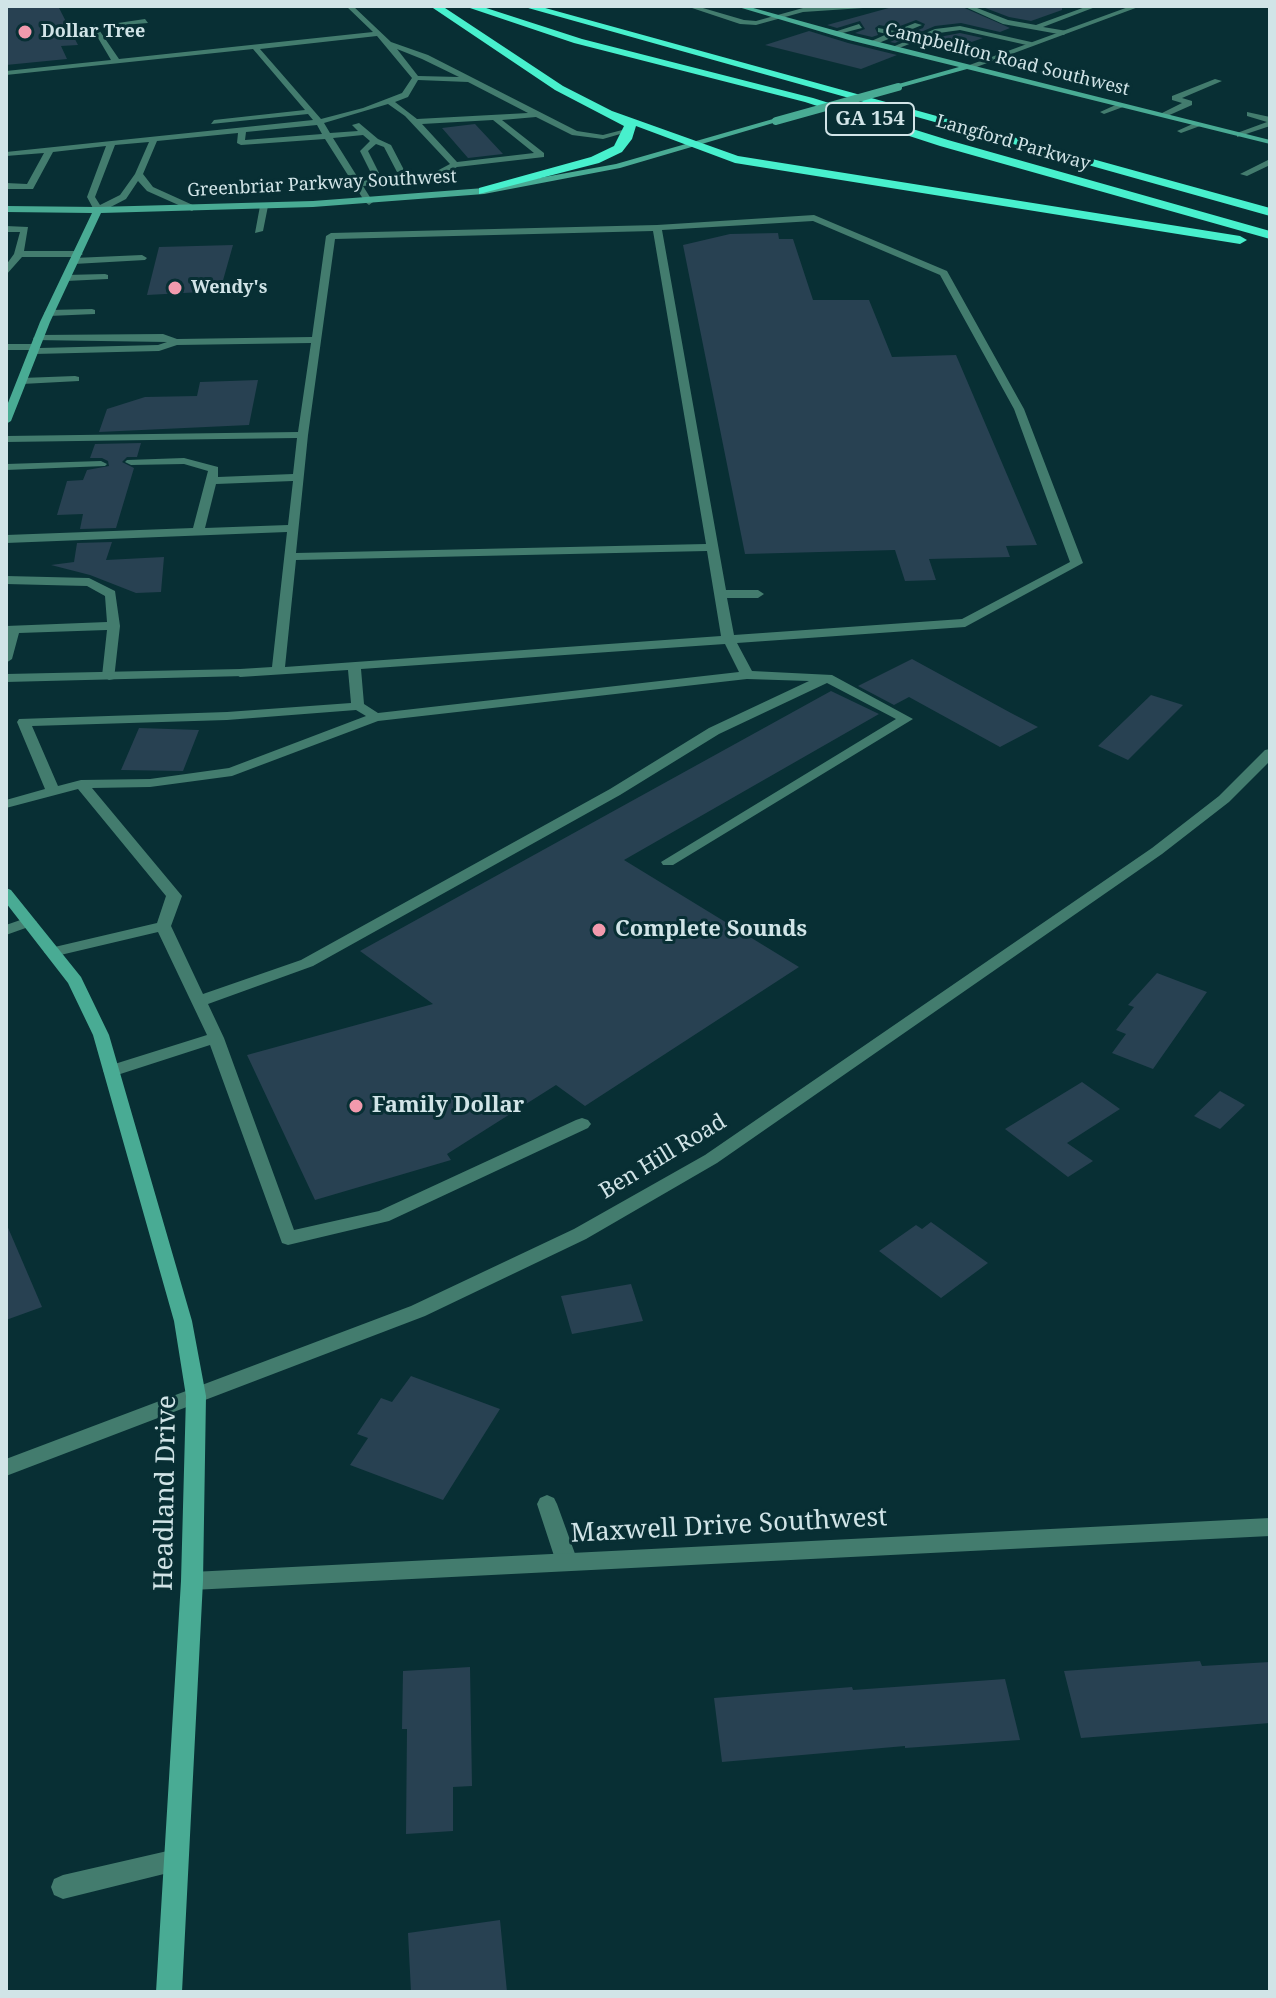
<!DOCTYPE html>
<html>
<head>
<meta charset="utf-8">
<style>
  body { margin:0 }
  #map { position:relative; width:1276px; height:1998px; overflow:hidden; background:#082f34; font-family:"Noto Serif",serif }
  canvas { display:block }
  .frame { position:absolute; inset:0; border:8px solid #d1e4e7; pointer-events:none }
</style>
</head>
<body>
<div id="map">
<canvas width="1276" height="1998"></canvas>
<div class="frame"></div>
</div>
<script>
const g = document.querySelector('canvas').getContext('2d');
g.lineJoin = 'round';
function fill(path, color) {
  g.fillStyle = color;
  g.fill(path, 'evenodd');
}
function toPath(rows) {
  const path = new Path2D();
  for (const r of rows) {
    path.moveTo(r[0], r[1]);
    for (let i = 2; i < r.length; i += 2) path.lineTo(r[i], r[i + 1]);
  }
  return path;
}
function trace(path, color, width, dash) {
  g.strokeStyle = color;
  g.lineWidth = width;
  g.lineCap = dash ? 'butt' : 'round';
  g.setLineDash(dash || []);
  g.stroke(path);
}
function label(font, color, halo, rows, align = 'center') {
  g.font = font + ' "Noto Serif",serif';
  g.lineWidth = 6;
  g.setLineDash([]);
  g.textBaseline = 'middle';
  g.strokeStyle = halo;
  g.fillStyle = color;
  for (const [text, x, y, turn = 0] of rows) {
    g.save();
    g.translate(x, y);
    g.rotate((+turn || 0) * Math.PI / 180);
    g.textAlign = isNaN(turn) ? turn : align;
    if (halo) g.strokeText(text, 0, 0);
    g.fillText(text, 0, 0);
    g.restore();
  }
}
fill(toPath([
  [6,6,58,6,78,45,61,46,67,59,6,65],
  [896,6,960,6,1010,28,1000,32,961,23,935,26,895,43,890,42,923,28,925,24,916,20,895,28,879,25,875,28,878,35,872,37,855,33,865,29,860,21,837,28,827,25],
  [980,6,1062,6,1062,10,1031,21,1009,17],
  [809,31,848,43,897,55,861,69,765,45],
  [960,33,983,38,963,45,934,38],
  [475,124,503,154,468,158,442,128],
  [778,233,779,239,793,239,813,300,869,300,892,357,956,355,1037,545,1006,546,1010,557,929,559,936,580,905,581,895,550,745,554,683,245,730,234],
  [233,245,220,291,147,295,159,247],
  [258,380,249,425,99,432,107,409,145,397,197,396,200,382],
  [141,443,137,457,127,457,122,462,134,468,116,528,80,529,83,514,57,515,67,481,83,480,87,470,109,466,108,461,102,458,90,458,95,444],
  [112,542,106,560,164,557,161,592,136,593,90,575,51,565,74,562,77,543],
  [912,659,1011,713,1038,727,1000,747,909,697,894,705,858,686],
  [831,691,879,714,624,860,799,967,585,1106,556,1085,447,1154,451,1160,315,1200,247,1055,433,1004,360,951],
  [1151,695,1183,705,1128,760,1098,746],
  [139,728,199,730,183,771,121,770],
  [1157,973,1207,992,1153,1069,1112,1053,1126,1034,1116,1030,1134,1007,1128,1005],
  [1082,1082,1120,1109,1067,1143,1093,1161,1068,1177,1005,1129],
  [1220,1091,1245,1105,1220,1129,1194,1116],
  [931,1222,988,1263,941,1298,879,1251,916,1225,922,1229],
  [6,1223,42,1307,6,1320],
  [631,1284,643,1321,572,1334,561,1296],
  [411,1376,500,1409,443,1500,350,1465,368,1438,357,1434,381,1398,392,1402],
  [1200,1661,1202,1666,1270,1662,1270,1723,1081,1738,1064,1671],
  [470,1667,472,1786,453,1787,453,1831,406,1834,407,1729,402,1729,403,1671],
  [1005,1679,1020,1740,905,1748,905,1746,722,1762,714,1698,852,1687,853,1690],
  [500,1920,507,1992,411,1992,408,1933]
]), '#284152');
fill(toPath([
  [346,6,353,6,391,42,428,55,577,131,603,135,630,128,634,130,603,139,572,135,536,117,502,120,544,153,544,157,457,167,441,176,418,181,363,186,373,202,369,205,365,202,325,139,241,145,237,143,238,133,157,141,143,174,153,187,195,206,196,208,192,211,147,191,138,181,126,199,101,212,95,212,87,197,106,146,53,152,33,189,6,189,6,183,27,184,44,153,6,156,6,152,313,120,308,114,211,124,214,120,305,110,253,49,6,75,6,71,111,60,91,26,95,24,119,59,373,32,346,6],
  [377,36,412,78,402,93,363,108,321,119,260,49,377,36],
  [397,49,422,59,459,77,418,76,397,49],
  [418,80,468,82,528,113,417,119,395,102,408,97,418,80],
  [388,104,405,116,450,164,435,172,418,175,360,181,333,138,363,135,370,141,360,151,371,173,375,176,379,173,368,151,376,144,384,147,397,172,404,170,391,145,378,139,359,123,352,125,358,131,330,133,324,123,388,104],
  [493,120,534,153,457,162,422,124,493,120],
  [317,125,322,134,245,140,246,132,317,125],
  [149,142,135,174,120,195,100,205,95,197,115,145,149,142],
  [686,6,696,6,744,20,756,21,803,8,893,6,803,12,756,25,740,24,686,6],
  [963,6,972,6,1008,20,1036,25,1088,6,1098,6,1043,27,1067,31,1064,35,1003,24,963,6],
  [145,19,148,23,122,25,118,23,145,19],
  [915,23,922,25,874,45,867,43,887,34,878,32,878,28,895,31,915,23],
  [859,24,862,28,835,35,831,33,859,24],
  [960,26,1031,42,1035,44,1031,46,960,30,939,33,924,39,965,49,965,53,917,41,894,50,890,48,935,29,960,26],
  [1215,79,1222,81,1182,98,1192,101,1192,105,1165,117,1158,115,1182,103,1172,100,1172,96,1215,79],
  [1120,103,1123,107,1104,114,1100,112,1120,103],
  [1247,112,1270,117,1270,126,1237,137,1237,133,1267,122,1247,116,1247,112],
  [1197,122,1200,126,1181,133,1177,131,1197,122],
  [1270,159,1270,165,1247,176,1240,174,1270,159],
  [264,203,268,206,263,231,255,233,260,206,264,203],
  [814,215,947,271,1024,409,1083,563,965,627,737,643,752,671,832,675,913,719,673,865,663,865,661,862,896,719,827,683,719,734,620,795,313,966,208,1004,224,1038,294,1230,379,1211,576,1120,582,1118,588,1120,591,1124,588,1128,389,1221,288,1245,282,1243,210,1045,111,1077,103,1071,105,1067,207,1035,158,932,52,957,44,952,46,949,157,923,166,896,78,789,6,808,6,800,45,789,17,722,19,719,227,712,351,703,348,670,240,677,233,673,240,669,272,667,287,532,6,543,6,535,193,528,208,471,184,464,131,465,125,462,127,460,184,458,218,467,218,477,293,474,297,438,6,442,6,436,298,432,311,343,177,345,159,351,34,354,30,350,6,350,6,344,35,344,39,348,158,345,167,342,34,340,33,338,38,335,163,334,177,339,312,337,326,236,331,233,657,225,814,215],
  [813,221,940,275,1014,409,1070,562,962,619,734,635,727,598,758,598,764,594,758,590,726,590,662,230,813,221],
  [653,231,706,544,296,553,308,435,335,239,653,231],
  [293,481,288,525,205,528,216,484,293,481],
  [707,551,721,636,285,667,296,560,707,551],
  [725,644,739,672,378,713,364,704,361,669,725,644],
  [747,679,809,681,709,728,610,789,301,960,203,994,171,926,182,896,92,788,150,787,232,776,378,721,747,679],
  [356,710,366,716,229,768,150,779,81,780,58,786,32,726,227,720,356,710],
  [6,226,28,227,24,251,78,251,83,254,78,257,22,257,6,275,6,265,14,254,20,232,6,232,6,226],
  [142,255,147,258,145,260,74,264,69,261,74,258,142,255],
  [105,274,108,275,108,279,66,281,61,278,66,275,105,274],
  [92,309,95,310,95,314,49,316,44,313,49,310,92,309],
  [75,376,79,377,79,381,22,384,17,381,22,378,75,376],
  [101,461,107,464,105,466,6,470,6,464,101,461],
  [6,576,89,578,115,591,120,626,114,679,109,680,102,676,107,630,19,633,12,659,6,663,6,626,107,622,105,596,87,586,6,584,6,576],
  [547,1495,554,1498,557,1504,578,1562,574,1568,567,1571,560,1568,556,1562,537,1504,540,1498,547,1495],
  [176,1849,184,1852,188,1860,184,1868,176,1871,63,1899,54,1895,51,1887,54,1879,63,1875,176,1849]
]), '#437c6e');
fill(toPath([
  [240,669,245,670,245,676,6,682,6,674,240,669],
  [29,917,37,922,34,925,6,935,6,925,29,917]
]), '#437c6e');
fill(toPath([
  [1131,6,1141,6,971,69,964,67,1131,6],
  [1270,749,1270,761,1229,802,1162,854,717,1163,586,1239,425,1316,6,1476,6,1459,411,1306,574,1229,705,1155,1152,848,1219,796,1265,750,1270,749],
  [1270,1518,1270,1536,192,1590,184,1587,181,1581,184,1575,192,1572,1270,1518]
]), '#437c6e');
fill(toPath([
  [735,6,746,6,855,36,1270,140,1270,144,967,69,895,89,895,85,959,67,849,40,735,6],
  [773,119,780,121,620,168,484,194,313,207,101,213,50,322,11,421,6,424,6,408,40,322,92,213,6,212,6,206,98,207,313,201,484,188,616,164,773,119],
  [6,888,11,890,81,977,109,1035,192,1321,206,1396,203,1581,182,1992,156,1992,181,1581,186,1396,174,1321,93,1035,68,983,6,903,6,888]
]), '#49ab94');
fill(toPath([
  [430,6,442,6,563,86,612,111,738,156,1240,236,1247,240,1240,244,735,163,636,126,632,139,622,152,599,163,479,194,479,188,591,157,614,146,624,126,555,90,430,6],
  [464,6,480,6,582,39,813,98,948,140,1270,231,1270,239,940,146,805,102,574,43,464,6],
  [521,6,538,6,1270,208,1270,216,521,6]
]), '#48f0cd');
trace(toPath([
  [776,121,898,87]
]), '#49ab94', 8);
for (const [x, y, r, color] of [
  [25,32,8,"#f29aad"],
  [175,288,8,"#f29aad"],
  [599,930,8,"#f29aad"],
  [356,1106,8,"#f29aad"]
]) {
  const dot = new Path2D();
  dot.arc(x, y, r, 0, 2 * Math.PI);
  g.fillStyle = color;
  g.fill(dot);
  trace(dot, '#082f34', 3);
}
label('bold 18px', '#d1e4e7', '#082f34', [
  ["Dollar Tree",41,32],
  ["Wendy's",191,288]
], 'left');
label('18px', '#d1e4e7', '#082f34', [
  ["Campbellton Road Southwest",1007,60,14],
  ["Langford Parkway",1013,143,16],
  ["Greenbriar Parkway Southwest",322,184,-3]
]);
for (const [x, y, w] of [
  [870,119,88]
]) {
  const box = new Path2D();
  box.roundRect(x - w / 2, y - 16, w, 32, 6);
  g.fillStyle = '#082f34';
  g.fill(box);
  trace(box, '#d1e4e7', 2);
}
label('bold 20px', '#d1e4e7', null, [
  ["GA 154",870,119]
]);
label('bold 22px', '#d1e4e7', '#082f34', [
  ["Complete Sounds",615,930],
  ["Family Dollar",372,1106]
], 'left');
label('22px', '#d1e4e7', '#082f34', [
  ["Ben Hill Road",663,1157,-31]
]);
label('26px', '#d1e4e7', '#082f34', [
  ["Headland Drive",166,1493,-89],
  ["Maxwell Drive Southwest",729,1526,-3]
]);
</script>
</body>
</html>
